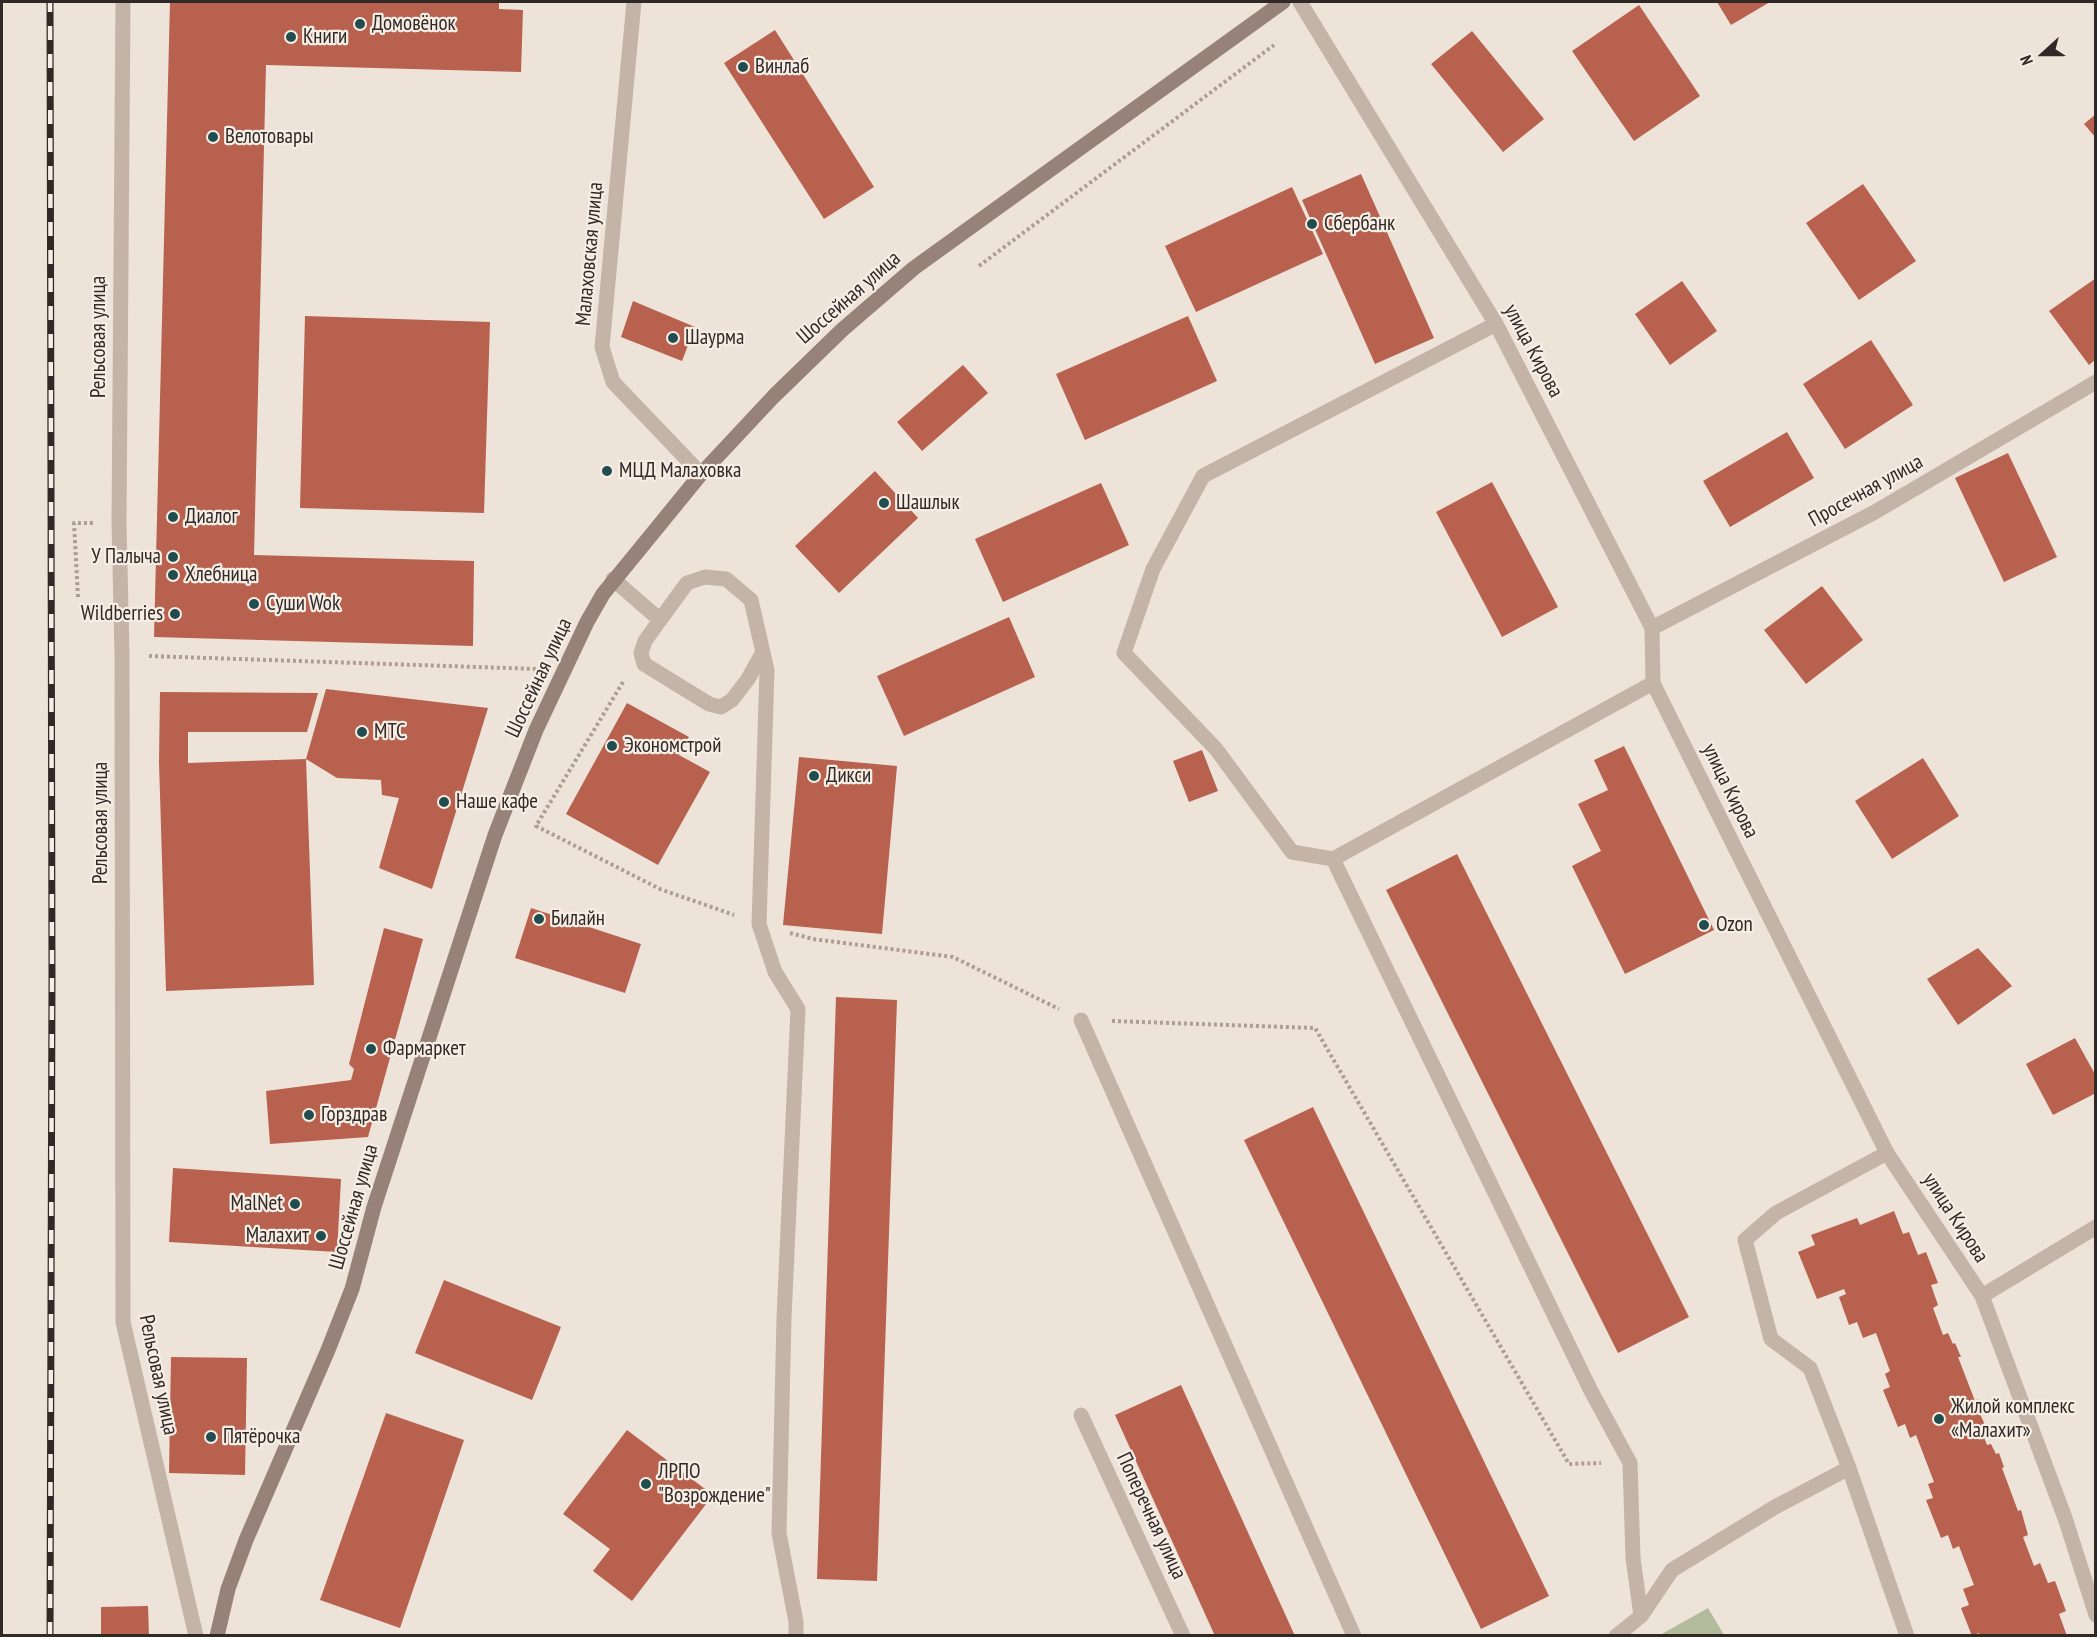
<!DOCTYPE html>
<html>
<head>
<meta charset="utf-8">
<style>
  body { margin:0 }
  #map { position:relative; width:2097px; height:1637px; overflow:hidden; background:#eee3d9; font-family:"PT Sans Narrow",sans-serif }
  canvas { display:block }
  .frame { position:absolute; inset:0; border:3px solid #312926; pointer-events:none }
  .north { position:absolute; left:2013px; top:24px; width:60px; height:60px; -webkit-text-stroke:4px #f6ede5; paint-order:stroke; rotate:249deg; font-size:16px; font-weight:700; line-height:24px; text-align:center; color:#312926 }
  .north::after { content:''; display:block; margin:auto; width:21px; height:27px; background:#312926; clip-path:polygon(50% 0,100% 100%,50% 72%,0 100%) }
</style>
</head>
<body>
<div id="map">
<canvas width="2097" height="1637"></canvas>
<div class="frame"></div>
<div class="north">N</div>
</div>
<script>
const g = document.querySelector('canvas').getContext('2d');
g.lineJoin = 'round';
function fill(path, color) {
  g.fillStyle = color;
  g.fill(path, 'evenodd');
}
function toPath(rows) {
  const path = new Path2D();
  for (const r of rows) {
    path.moveTo(r[0], r[1]);
    for (let i = 2; i < r.length; i += 2) path.lineTo(r[i], r[i + 1]);
  }
  return path;
}
function trace(path, color, width, dash) {
  g.strokeStyle = color;
  g.lineWidth = width;
  g.lineCap = dash ? 'butt' : 'round';
  g.setLineDash(dash || []);
  g.stroke(path);
}
function label(font, color, halo, rows, align = 'center') {
  g.font = font + ' "PT Sans Narrow",sans-serif';
  g.lineWidth = 4.5;
  g.setLineDash([]);
  g.textBaseline = 'middle';
  g.strokeStyle = halo;
  g.fillStyle = color;
  for (const [text, x, y, turn = 0] of rows) {
    g.save();
    g.translate(x, y);
    g.rotate((+turn || 0) * Math.PI / 180);
    g.textAlign = isNaN(turn) ? turn : align;
    if (halo) g.strokeText(text, 0, 0);
    g.fillText(text, 0, 0);
    g.restore();
  }
}
fill(toPath([
  [1708,1608,1724,1635,1660,1635]
]), '#b2bb9b');
fill(toPath([
  [170,2,499,2,499,9,523,10,521,72,266,65,254,555,474,561,473,646,154,637],
  [1717,2,1770,2,1731,25],
  [1639,5,1700,96,1634,141,1572,51],
  [775,30,874,187,824,219,724,63],
  [1472,31,1544,119,1503,152,1431,64],
  [2096,114,2096,138,2084,124],
  [1361,174,1434,338,1375,364,1302,200],
  [1863,184,1916,261,1859,300,1806,223],
  [1292,187,1323,254,1196,312,1165,246],
  [2096,278,2096,359,2089,365,2049,311],
  [1682,281,1717,331,1670,365,1635,314],
  [633,301,695,327,682,361,621,337],
  [305,316,490,322,484,513,300,508],
  [1188,316,1217,381,1085,440,1056,374],
  [1871,340,1913,405,1845,449,1803,384],
  [963,365,988,393,922,451,897,422],
  [1787,432,1814,478,1730,527,1703,481],
  [2008,453,2057,557,2004,582,1955,478],
  [875,471,918,518,839,593,795,546],
  [1492,482,1558,607,1502,637,1436,512],
  [1101,483,1129,545,1003,602,975,539],
  [1822,586,1863,640,1806,684,1764,630],
  [1009,617,1035,677,904,736,877,676],
  [326,689,488,708,432,889,379,868,399,798,382,795,381,780,337,778,306,759],
  [160,692,318,693,307,732,188,732,188,763,306,759,314,985,166,991,159,762],
  [627,703,689,737,679,755,710,772,658,865,566,814],
  [1624,746,1714,930,1625,974,1572,866,1601,851,1578,804,1608,790,1594,760],
  [1202,750,1218,791,1189,802,1173,761],
  [799,757,897,766,882,934,783,925],
  [1923,758,1959,816,1892,859,1855,801],
  [1457,854,1689,1317,1618,1353,1386,890],
  [531,908,641,944,625,993,515,958],
  [384,928,423,939,368,1137,270,1144,266,1091,351,1080,354,1069,349,1064],
  [1978,948,2012,986,1958,1025,1927,979],
  [836,997,897,1000,877,1581,817,1579],
  [2075,1038,2096,1076,2096,1093,2053,1115,2026,1064],
  [1313,1107,1549,1596,1481,1629,1244,1140],
  [173,1168,341,1179,337,1252,169,1242],
  [1894,1211,1903,1234,1909,1232,1918,1255,1926,1252,1938,1283,1931,1285,1938,1305,1933,1308,1943,1335,1948,1333,1953,1344,1955,1343,1961,1357,1958,1357,1975,1401,1978,1399,1983,1413,1980,1414,1985,1425,1980,1427,1987,1445,1991,1444,1996,1454,1999,1453,2004,1467,2002,1468,2018,1511,2021,1510,2028,1535,2023,1537,2034,1566,2040,1563,2048,1583,2055,1581,2066,1611,2059,1614,2067,1636,1980,1636,1979,1633,1972,1636,1961,1608,1969,1605,1963,1589,1974,1585,1959,1546,1953,1549,1948,1535,1941,1538,1926,1500,1933,1498,1928,1484,1934,1482,1916,1435,1910,1438,1905,1424,1898,1427,1883,1390,1890,1387,1885,1374,1890,1371,1876,1333,1863,1338,1857,1322,1849,1325,1839,1297,1846,1294,1844,1289,1817,1299,1798,1252,1815,1245,1811,1235,1857,1218,1860,1225],
  [444,1280,561,1327,532,1400,415,1353],
  [171,1357,247,1358,245,1475,169,1473],
  [1181,1385,1295,1636,1215,1636,1115,1415],
  [386,1413,464,1440,400,1628,320,1600],
  [627,1430,713,1495,632,1601,593,1571,610,1549,563,1514],
  [148,1606,149,1636,101,1636,101,1607]
]), '#b7614e');
trace(toPath([
  [979,266,1274,45],
  [78,597,74,523,94,523],
  [149,656,537,669],
  [623,682,536,826,660,889,734,915],
  [790,933,813,939,953,957,1059,1009],
  [1112,1021,1315,1028,1569,1464,1601,1463]
]), '#b09d91', 4, [3, 3]);
trace(toPath([
  [1496,324,1203,476,1153,569,1124,653,1216,749,1292,852,1333,859,1653,683],
  [1333,859,1590,1389,1630,1463,1633,1558,1641,1616,1616,1636],
  [1081,1020,1354,1636],
  [1849,1468,1810,1368,1771,1339,1745,1240,1776,1213,1887,1153],
  [1641,1616,1672,1570,1775,1507,1849,1468,1907,1636]
]), '#c4b3a7', 15);
trace(toPath([
  [123,2,119,522,122,655,123,1322,196,1636],
  [634,2,602,347,613,382,701,474],
  [1300,2,1496,324,1652,628,1653,683,1887,1153,1982,1296,2065,1518,2096,1615],
  [613,579,660,620,687,583,705,577,726,579,751,600,767,670,759,924,775,972,798,1009,784,1318,779,1533,796,1622,796,1636],
  [660,620,645,641,641,653,644,664,709,704,721,707,732,700,748,679,763,652],
  [1652,628,1875,512,2096,382],
  [1982,1296,2096,1227],
  [1081,1415,1183,1636]
]), '#c4b3a7', 15);
trace(toPath([
  [217,1636,228,1589,246,1540,328,1350,352,1289,374,1207,495,835,536,730,587,622,603,594,701,474,774,396,842,330,914,268,1283,2]
]), '#978279', 15);
const rail = toPath([
  [50,1636,52,974,50,2]
]);
trace(rail, '#312926', 7);
trace(rail, '#f6ede5', 4.5, [14]);
for (const [x, y, r, color] of [
  [360,24,6,"#214d4e"],
  [291,37,6,"#214d4e"],
  [743,67,6,"#214d4e"],
  [213,137,6,"#214d4e"],
  [1312,224,6,"#214d4e"],
  [673,338,6,"#214d4e"],
  [607,471,6,"#214d4e"],
  [884,503,6,"#214d4e"],
  [173,517,6,"#214d4e"],
  [173,557,6,"#214d4e"],
  [173,575,6,"#214d4e"],
  [254,604,6,"#214d4e"],
  [175,614,6,"#214d4e"],
  [362,732,6,"#214d4e"],
  [612,746,6,"#214d4e"],
  [814,776,6,"#214d4e"],
  [444,802,6,"#214d4e"],
  [539,919,6,"#214d4e"],
  [1704,925,6,"#214d4e"],
  [371,1049,6,"#214d4e"],
  [309,1115,6,"#214d4e"],
  [295,1204,6,"#214d4e"],
  [321,1236,6,"#214d4e"],
  [1939,1419,6,"#214d4e"],
  [211,1437,6,"#214d4e"],
  [646,1484,6,"#214d4e"]
]) {
  const dot = new Path2D();
  dot.arc(x, y, r, 0, 2 * Math.PI);
  g.fillStyle = color;
  g.fill(dot);
  trace(dot, '#f6ede5', 2);
}
label('21px', '#312926', '#f6ede5', [
  ["Домовёнок",372,24],
  ["Книги",303,37],
  ["Винлаб",755,67],
  ["Велотовары",225,137],
  ["Сбербанк",1324,224],
  ["Шаурма",685,338],
  ["МЦД Малаховка",619,471],
  ["Шашлык",896,503],
  ["Диалог",185,517],
  ["У Палыча",161,557,"right"],
  ["Хлебница",185,575],
  ["Суши Wok",266,604],
  ["Wildberries",163,614,"right"],
  ["МТС",374,732],
  ["Экономстрой",624,746],
  ["Дикси",826,776],
  ["Наше кафе",456,802],
  ["Билайн",551,919],
  ["Ozon",1716,925],
  ["Фармаркет",383,1049],
  ["Горздрав",321,1115],
  ["MalNet",283,1204,"right"],
  ["Малахит",309,1236,"right"],
  ["Жилой комплекс",1951,1407],
  ["«Малахит»",1951,1431],
  ["Пятёрочка",223,1437],
  ["ЛРПО",658,1472],
  ["\"Возрождение\"",658,1496]
], 'left');
label('21px', '#312926', '#f6ede5', [
  ["Малаховская улица",590,254,-85],
  ["Шоссейная улица",849,298,-41],
  ["Рельсовая улица",99,337,-90],
  ["улица Кирова",1533,351,62],
  ["Просечная улица",1866,491,-29],
  ["Шоссейная улица",539,678,-65],
  ["улица Кирова",1730,791,64],
  ["Рельсовая улица",101,823,-90],
  ["Шоссейная улица",354,1207,-74],
  ["улица Кирова",1955,1218,57],
  ["Рельсовая улица",158,1375,78],
  ["Поперечная улица",1151,1516,65]
]);
</script>
</body>
</html>
